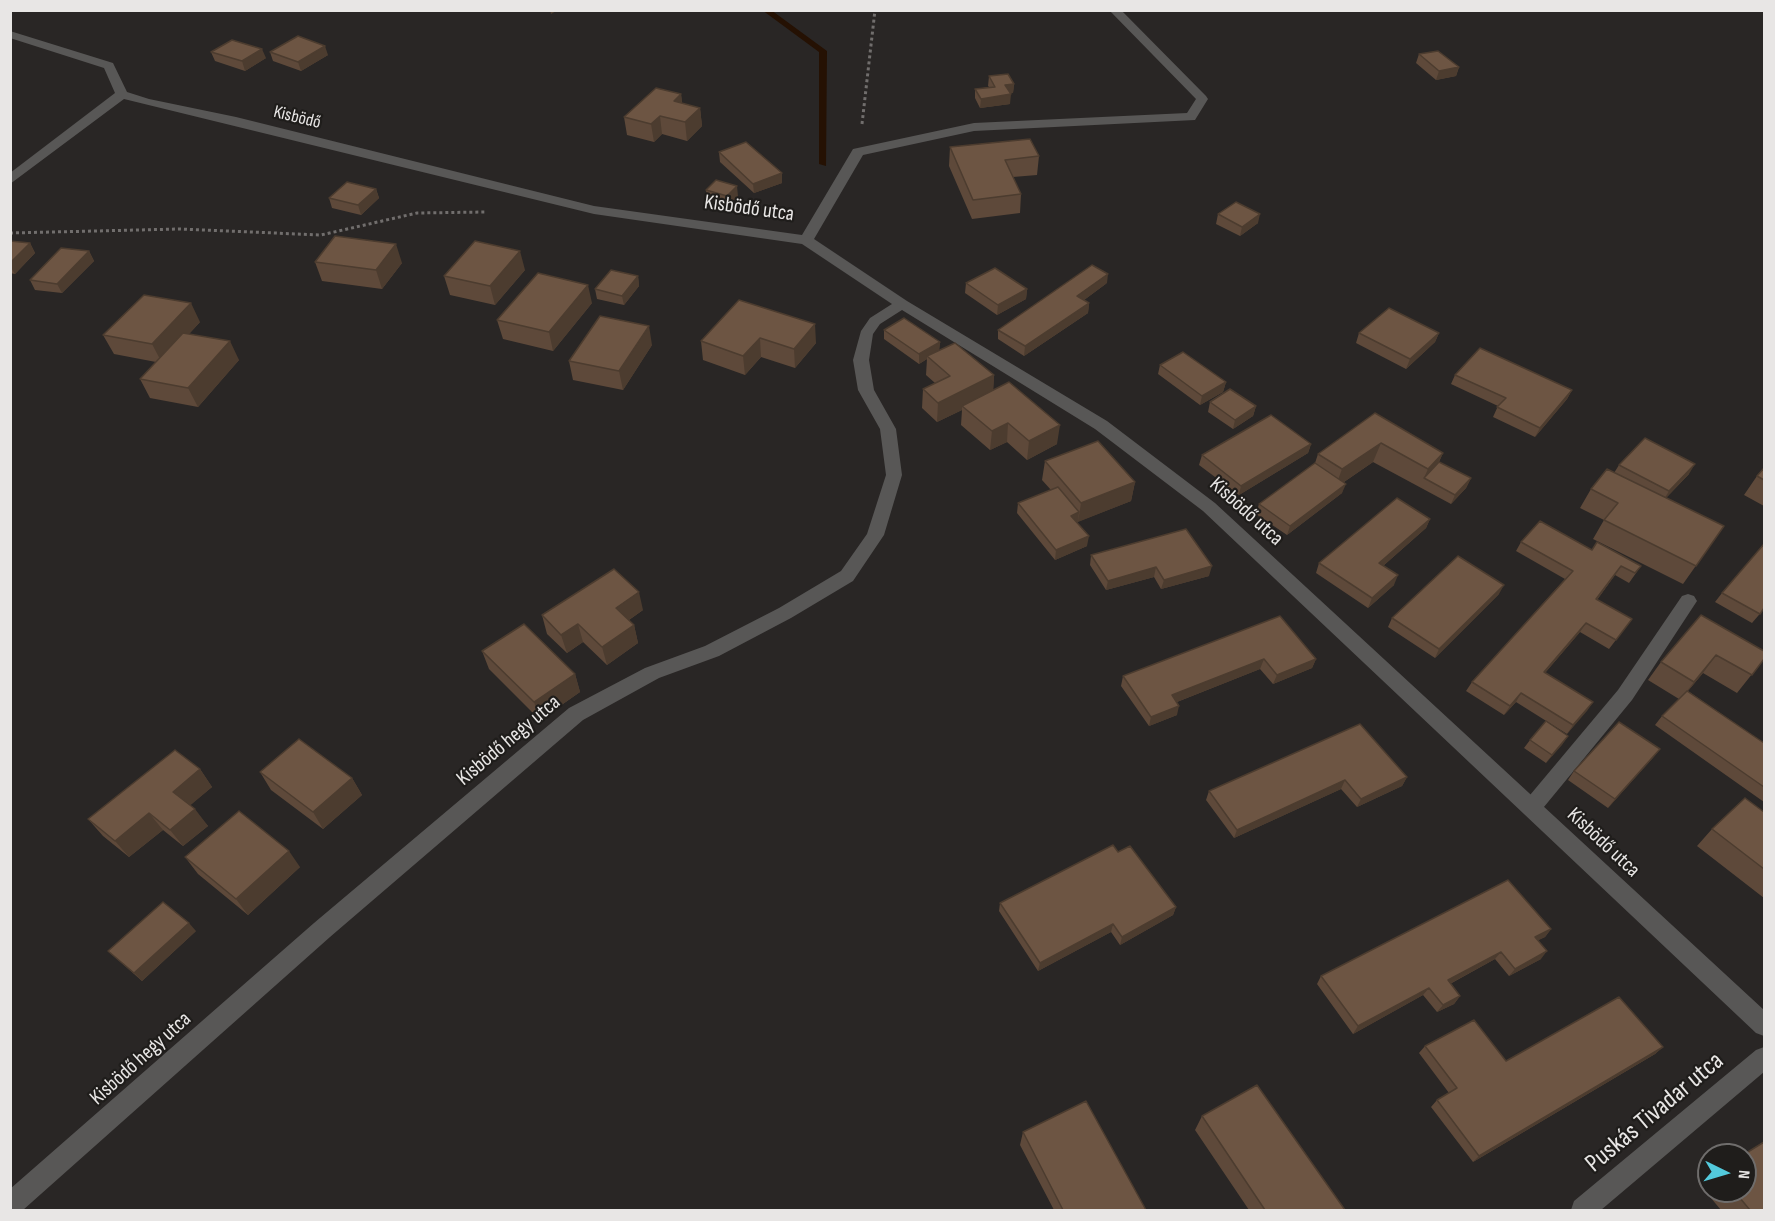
<!DOCTYPE html>
<html>
<head>
<meta charset="utf-8">
<style>
  body { margin:0 }
  #map { position:relative; width:1775px; height:1221px; overflow:hidden; background:#292625; font-family:"Sofia Sans Condensed",sans-serif }
  canvas { display:block }
  .frame { position:absolute; inset:0; border:12px solid #e8e6e5; pointer-events:none }
  .north { position:absolute; left:1697px; top:1143px; width:60px; height:60px; box-sizing:border-box; background:#1f1d1b; border:2px solid #6f6d6c; border-radius:50%; rotate:95deg; font-size:16px; font-weight:700; line-height:24px; text-align:center; color:#e8e6e5 }
  .north::after { content:''; display:block; margin:auto; width:21px; height:27px; background:#53cadc; clip-path:polygon(50% 0,100% 100%,50% 72%,0 100%) }
</style>
</head>
<body>
<div id="map">
<canvas width="1775" height="1221"></canvas>
<div class="frame"></div>
<div class="north">N</div>
</div>
<script>
const g = document.querySelector('canvas').getContext('2d');
g.lineJoin = 'round';
function toPath(rows) {
  const path = new Path2D();
  for (const r of rows) {
    path.moveTo(r[0], r[1]);
    for (let i = 2; i < r.length; i += 2) path.lineTo(r[i], r[i + 1]);
  }
  return path;
}
function fill(path, color) {
  g.fillStyle = color;
  g.fill(path, 'evenodd');
}
function trace(path, color, width, dash) {
  g.strokeStyle = color;
  g.lineWidth = width;
  g.lineCap = dash ? 'butt' : 'round';
  g.setLineDash(dash || []);
  g.stroke(path);
}
function label(font, color, halo, rows, align = 'center') {
  g.font = font + ' "Sofia Sans Condensed",sans-serif';
  g.lineWidth = 4.5;
  g.setLineDash([]);
  g.textBaseline = 'middle';
  g.strokeStyle = halo;
  g.fillStyle = color;
  for (const [text, x, y, turn = 0] of rows) {
    g.save();
    g.translate(x, y);
    g.rotate((+turn || 0) * Math.PI / 180);
    g.textAlign = isNaN(turn) ? turn : align;
    if (halo) g.strokeText(text, 0, 0);
    g.fillText(text, 0, 0);
    g.restore();
  }
}
fill(toPath([
  [762,10,771,10,827,51,826,166,819,164,819,52,762,10]
]), '#251103');
trace(toPath([
  [862,124,875,10],
  [10,233,180,229,321,235,417,213,485,212]
]), '#716e6d', 3, [3, 3]);
fill(toPath([
  [1688,594,1694,596,1697,601,1632,700,1539,813,1532,816,1525,813,1522,807,1525,801,1618,690,1682,596,1688,594]
]), '#585756');
fill(toPath([
  [1109,10,1121,10,1206,96,1208,99,1195,120,974,131,863,155,814,239,907,301,1107,421,1215,503,1764,1010,1764,1036,1756,1033,1203,511,1095,429,902,310,880,324,873,334,869,360,874,390,896,429,902,475,884,535,853,581,791,618,719,656,659,678,583,720,330,937,23,1210,10,1210,10,1189,314,923,569,708,645,668,705,646,779,608,841,571,867,534,886,475,880,429,858,390,853,360,861,331,870,318,892,304,802,244,594,214,124,99,10,184,10,173,115,93,104,68,10,38,10,31,113,63,127,92,149,99,236,117,594,206,802,235,853,149,974,123,1187,113,1196,99,1109,10],
  [1764,1047,1764,1072,1601,1210,1571,1210,1574,1201,1756,1050,1764,1047]
]), '#585756');
fill(toPath([
  [211,52,266,58,245,71,215,61],
  [270,52,328,55,301,71,273,61],
  [1419,54,1459,67,1456,76,1436,80,1416,63],
  [989,76,1014,84,1013,93,1010,93,1010,104,980,108,975,98,975,89,989,87,988,86],
  [681,94,682,103,700,108,702,126,687,141,662,134,654,142,627,135,624,117],
  [950,147,1039,156,1037,175,1013,177,1021,194,1020,213,972,219,949,166],
  [719,152,782,183,754,193,720,162],
  [376,189,379,198,361,215,332,208,329,198],
  [706,190,738,196,728,206,707,199],
  [1218,214,1258,223,1240,236,1216,224],
  [10,241,30,243,35,253,15,274,10,273],
  [89,251,94,261,62,293,35,290,30,280],
  [315,262,402,263,382,289,322,281],
  [525,270,495,305,450,295,444,276],
  [638,276,639,286,624,305,597,299,595,289],
  [966,283,1027,289,1026,299,997,315,965,293],
  [1107,283,1084,300,1089,303,1088,313,1024,356,998,339,998,330],
  [739,300,816,343,795,368,761,357,745,375,703,360,701,341],
  [592,303,553,351,503,339,497,320],
  [200,322,189,334,239,360,198,407,150,398,140,379,156,362,114,354,103,335],
  [884,330,940,342,939,350,994,375,993,391,1057,444,1027,460,1007,442,990,450,961,425,962,410,937,422,922,408,923,389,935,383,926,375,927,359,919,364,884,339],
  [1359,333,1439,333,1435,342,1406,369,1356,343],
  [652,345,623,390,573,380,569,361],
  [1160,365,1226,382,1223,392,1200,405,1158,374],
  [1455,375,1572,390,1567,399,1535,437,1493,417,1498,406,1451,384],
  [1210,402,1256,406,1253,416,1233,429,1208,412],
  [1375,413,1443,453,1439,462,1471,478,1466,488,1451,504,1373,462,1344,482,1342,493,1287,535,1256,514,1259,504,1315,463,1318,454],
  [1311,444,1308,453,1239,495,1199,465,1202,455],
  [1045,461,1135,482,1131,501,1077,522,1087,546,1055,560,1017,513,1018,503,1051,490,1042,480],
  [1619,465,1689,474,1666,498,1724,526,1683,584,1593,539,1604,520,1580,508,1591,489,1614,473],
  [1764,468,1764,506,1744,495,1757,476],
  [1430,519,1426,528,1383,566,1394,585,1368,608,1316,573,1319,563],
  [1521,542,1592,550,1641,566,1629,583,1615,575,1597,600,1632,619,1609,649,1580,632,1545,673,1593,702,1567,734,1516,702,1504,715,1466,691,1472,682,1565,579,1516,551],
  [1091,555,1209,576,1161,589,1154,577,1106,590,1090,565],
  [1722,593,1764,609,1752,623,1715,602],
  [1499,594,1435,658,1388,627,1392,618],
  [643,610,629,620,634,625,638,643,607,665,583,642,567,653,547,634,542,615],
  [1701,615,1764,659,1737,693,1703,673,1688,691,1764,743,1764,802,1655,725,1662,716,1679,699,1648,680,1661,662],
  [1280,616,1316,659,1312,668,1273,684,1260,669,1177,702,1177,715,1149,726,1121,686,1123,676],
  [482,651,575,674,580,692,540,720,489,669],
  [1360,724,1407,777,1402,786,1357,807,1341,789,1234,838,1206,800,1209,791],
  [1568,736,1546,763,1524,748,1530,740],
  [1660,749,1608,808,1568,780,1574,771],
  [200,769,212,787,190,805,208,826,183,846,163,830,129,857,103,836,88,819],
  [260,772,352,778,362,795,323,829,271,790],
  [1764,812,1764,898,1697,846,1712,829],
  [1118,852,1176,907,1173,915,1120,945,1111,932,1038,971,999,911,1000,903],
  [185,857,300,867,248,915,198,874],
  [1551,929,1545,937,1538,940,1541,959,1509,976,1495,959,1450,984,1460,996,1454,1004,1437,1012,1423,995,1353,1034,1317,984,1321,976],
  [196,931,142,981,108,951],
  [1425,1046,1506,1061,1663,1047,1655,1054,1473,1162,1431,1107,1437,1100,1449,1093,1419,1053],
  [1202,1116,1345,1210,1249,1210,1195,1130],
  [1023,1132,1146,1210,1054,1210,1020,1145],
  [1709,1177,1709,1191,1745,1191,1764,1210,1721,1210,1699,1184]
]), '#5e493a');
fill(toPath([
  [550,10,558,10,551,14],
  [325,46,328,55,301,71,298,62],
  [262,49,266,58,245,71,242,61],
  [1459,67,1456,76,1436,80,1439,71],
  [1014,84,1013,93,1004,94,1005,85],
  [681,94,683,112,674,101],
  [1011,94,1010,104,980,108,981,99],
  [700,108,702,126,687,141,685,122],
  [660,116,662,134,654,142,651,124],
  [782,173,782,183,754,193,753,184],
  [737,186,738,196,728,206,727,196],
  [376,189,379,198,361,215,358,205],
  [1260,214,1258,223,1240,236,1242,227],
  [30,243,35,253,15,274,10,266,10,263],
  [396,244,402,263,382,289,376,270],
  [89,251,94,261,62,293,57,284],
  [520,251,525,270,495,305,490,286],
  [1108,274,1107,283,1076,306,1077,296],
  [638,276,639,286,624,305,622,296],
  [588,285,592,303,553,351,549,332],
  [1027,289,1026,299,997,315,998,305],
  [191,303,200,322,162,363,152,344],
  [1089,303,1088,313,1024,356,1025,346],
  [815,324,816,343,795,368,794,349],
  [649,326,652,345,623,390,619,371],
  [1439,333,1435,342,1406,369,1410,359],
  [760,338,761,357,745,375,743,356],
  [230,341,239,360,198,407,188,388],
  [940,342,939,352,927,356,927,359,919,364,919,354],
  [994,375,993,394,962,406,962,410,937,422,938,403],
  [1226,382,1223,392,1200,405,1202,396],
  [1572,390,1567,399,1535,437,1540,428],
  [1256,406,1253,416,1233,429,1235,420],
  [1008,423,1007,442,990,450,992,431],
  [1060,425,1057,444,1027,460,1029,441],
  [1381,443,1373,462,1335,488,1342,469],
  [1311,444,1308,453,1239,495,1241,486],
  [1443,453,1434,471,1424,478,1428,469],
  [1695,464,1689,474,1663,501,1669,491],
  [1471,478,1466,488,1451,504,1455,495],
  [1135,482,1131,501,1078,522,1081,503],
  [1346,484,1342,493,1287,535,1290,526],
  [1079,512,1078,522,1070,525,1071,516],
  [1430,519,1426,528,1375,573,1379,563],
  [1089,536,1087,546,1055,560,1056,550],
  [1212,566,1209,576,1161,589,1164,580],
  [1621,566,1615,575,1590,609,1596,599],
  [1156,567,1154,577,1106,590,1108,581],
  [1398,575,1394,585,1368,608,1372,598],
  [1504,585,1499,594,1435,658,1439,649],
  [639,592,643,610,620,626,616,608],
  [1586,623,1580,632,1538,681,1544,672],
  [578,624,583,642,567,653,561,635],
  [634,625,638,643,607,665,602,647],
  [1716,655,1703,673,1680,700,1694,682],
  [1264,659,1260,669,1169,705,1172,695],
  [1316,659,1312,668,1273,684,1277,675],
  [575,674,580,692,540,720,534,702],
  [1521,693,1516,702,1504,715,1510,706],
  [1593,702,1587,711,1567,734,1573,725],
  [1179,706,1177,715,1149,726,1151,717],
  [1568,736,1562,745,1546,763,1552,755],
  [1660,749,1653,758,1608,808,1615,799],
  [200,769,212,787,186,809,173,792],
  [1407,777,1402,786,1357,807,1361,799],
  [352,778,362,795,323,829,313,812],
  [1345,780,1341,789,1234,838,1237,830],
  [195,809,208,826,183,846,170,830],
  [149,813,163,830,129,857,115,841],
  [289,851,300,867,248,915,236,899],
  [1176,907,1173,915,1120,945,1122,937],
  [189,923,196,931,142,981,134,973],
  [1113,924,1111,932,1038,971,1040,963],
  [1551,929,1545,937,1529,945,1535,937],
  [1547,951,1541,959,1509,976,1515,969],
  [1501,952,1495,959,1442,988,1448,980],
  [1429,988,1423,995,1353,1034,1358,1026],
  [1460,996,1454,1004,1437,1012,1443,1005],
  [1663,1047,1655,1054,1473,1162,1479,1156]
]), '#4c3c2f');
const building = toPath([
  [298,36,325,46,298,62,270,52,298,36],
  [232,40,262,49,242,61,211,52,232,40],
  [1438,51,1459,67,1439,71,1419,54,1438,51],
  [1008,74,1014,84,1005,85,1011,94,981,99,975,89,995,87,989,76,1008,74],
  [656,88,681,94,674,101,700,108,685,122,660,116,651,124,624,117,656,88],
  [1030,139,1039,156,1005,160,1021,194,973,200,950,147,1030,139],
  [746,142,782,173,753,184,719,152,746,142],
  [716,180,737,186,727,196,706,190,716,180],
  [347,182,376,189,358,205,329,198,347,182],
  [1236,202,1260,214,1242,227,1218,214,1236,202],
  [335,236,396,244,376,270,315,262,335,236],
  [10,241,30,243,10,263,10,241],
  [475,241,520,251,490,286,444,276,475,241],
  [61,248,89,251,57,284,30,280,61,248],
  [1092,265,1108,274,1077,296,1089,303,1025,346,998,330,1092,265],
  [995,268,1027,289,998,305,966,283,995,268],
  [611,270,638,276,622,296,595,289,611,270],
  [538,273,588,285,549,332,497,320,538,273],
  [144,295,191,303,152,344,103,335,144,295],
  [739,300,815,324,794,349,760,338,743,356,701,341,739,300],
  [1389,308,1439,333,1410,359,1359,333,1389,308],
  [600,316,649,326,619,371,569,361,600,316],
  [904,318,940,342,919,354,884,330,904,318],
  [183,333,230,341,188,388,140,379,183,333],
  [955,343,994,375,938,403,923,389,950,376,927,356,955,343],
  [1480,348,1572,390,1540,428,1497,407,1506,398,1455,375,1480,348],
  [1183,352,1226,382,1202,396,1160,365,1183,352],
  [1009,382,1060,425,1029,441,1008,423,992,431,962,406,1009,382],
  [1230,389,1256,406,1235,420,1210,402,1230,389],
  [1375,413,1443,453,1428,469,1381,443,1342,469,1318,454,1375,413],
  [1271,415,1311,444,1241,486,1202,455,1271,415],
  [1645,438,1695,464,1669,491,1619,465,1645,438],
  [1098,441,1135,482,1081,503,1045,461,1098,441],
  [1439,462,1471,478,1455,495,1424,478,1439,462],
  [1315,463,1346,484,1290,526,1259,504,1315,463],
  [1764,468,1764,480,1757,476,1764,468],
  [1607,469,1724,526,1696,566,1604,520,1618,503,1591,489,1607,469],
  [1058,487,1079,512,1071,516,1089,536,1056,550,1018,503,1058,487],
  [1397,498,1430,519,1379,563,1398,575,1372,598,1319,563,1397,498],
  [1540,521,1592,550,1597,542,1641,566,1635,573,1621,566,1596,599,1632,619,1616,640,1586,623,1544,672,1593,702,1573,725,1521,693,1510,706,1472,682,1573,571,1521,542,1540,521],
  [1186,529,1212,566,1164,580,1156,567,1108,581,1091,555,1186,529],
  [1764,544,1764,608,1760,614,1722,593,1764,544],
  [1458,556,1504,585,1439,649,1392,618,1458,556],
  [614,569,639,592,616,608,634,625,602,647,578,624,561,635,542,615,614,569],
  [1701,615,1764,651,1764,659,1752,675,1716,655,1694,682,1661,662,1701,615],
  [1280,616,1316,659,1277,675,1264,659,1172,695,1179,706,1151,717,1123,676,1280,616],
  [524,624,575,674,534,702,482,651,524,624],
  [1687,691,1764,743,1764,787,1662,716,1687,691],
  [1546,721,1568,736,1552,755,1530,740,1546,721],
  [1619,722,1660,749,1615,799,1574,771,1619,722],
  [1360,724,1407,777,1361,799,1345,780,1237,830,1209,791,1360,724],
  [299,739,352,778,313,812,260,772,299,739],
  [175,750,200,769,173,792,195,809,170,830,149,813,115,841,88,819,175,750],
  [1745,798,1764,812,1764,869,1712,829,1745,798],
  [239,811,289,851,236,899,185,857,239,811],
  [1113,845,1118,852,1130,846,1176,907,1122,937,1113,924,1040,963,1000,903,1113,845],
  [1508,880,1551,929,1535,937,1547,951,1515,969,1501,952,1448,980,1460,996,1443,1005,1429,988,1358,1026,1321,976,1508,880],
  [163,902,189,923,134,973,108,951,163,902],
  [1619,997,1663,1047,1479,1156,1437,1100,1457,1088,1425,1046,1474,1020,1506,1061,1619,997],
  [1257,1085,1345,1210,1265,1210,1202,1116,1257,1085],
  [1086,1101,1146,1210,1063,1210,1023,1132,1086,1101],
  [1764,1142,1764,1210,1750,1210,1734,1191,1745,1191,1745,1155,1743,1155,1764,1142]
]);
fill(building, '#6d5543');
trace(building, '#4c3c2f', 1.5);
label('18px', '#e8e6e5', '#1f1d1b', [
  ["Kisbödő",297,118,14]
]);
label('21px', '#e8e6e5', '#1f1d1b', [
  ["Kisbödő utca",749,209,8],
  ["Kisbödő utca",1246,512,42],
  ["Kisbödő hegy utca",509,741,-40],
  ["Kisbödő utca",1603,843,43],
  ["Kisbödő hegy utca",141,1059,-42]
]);
label('26px', '#e8e6e5', '#1f1d1b', [
  ["Puskás Tivadar utca",1655,1113,-40]
]);
</script>
</body>
</html>
